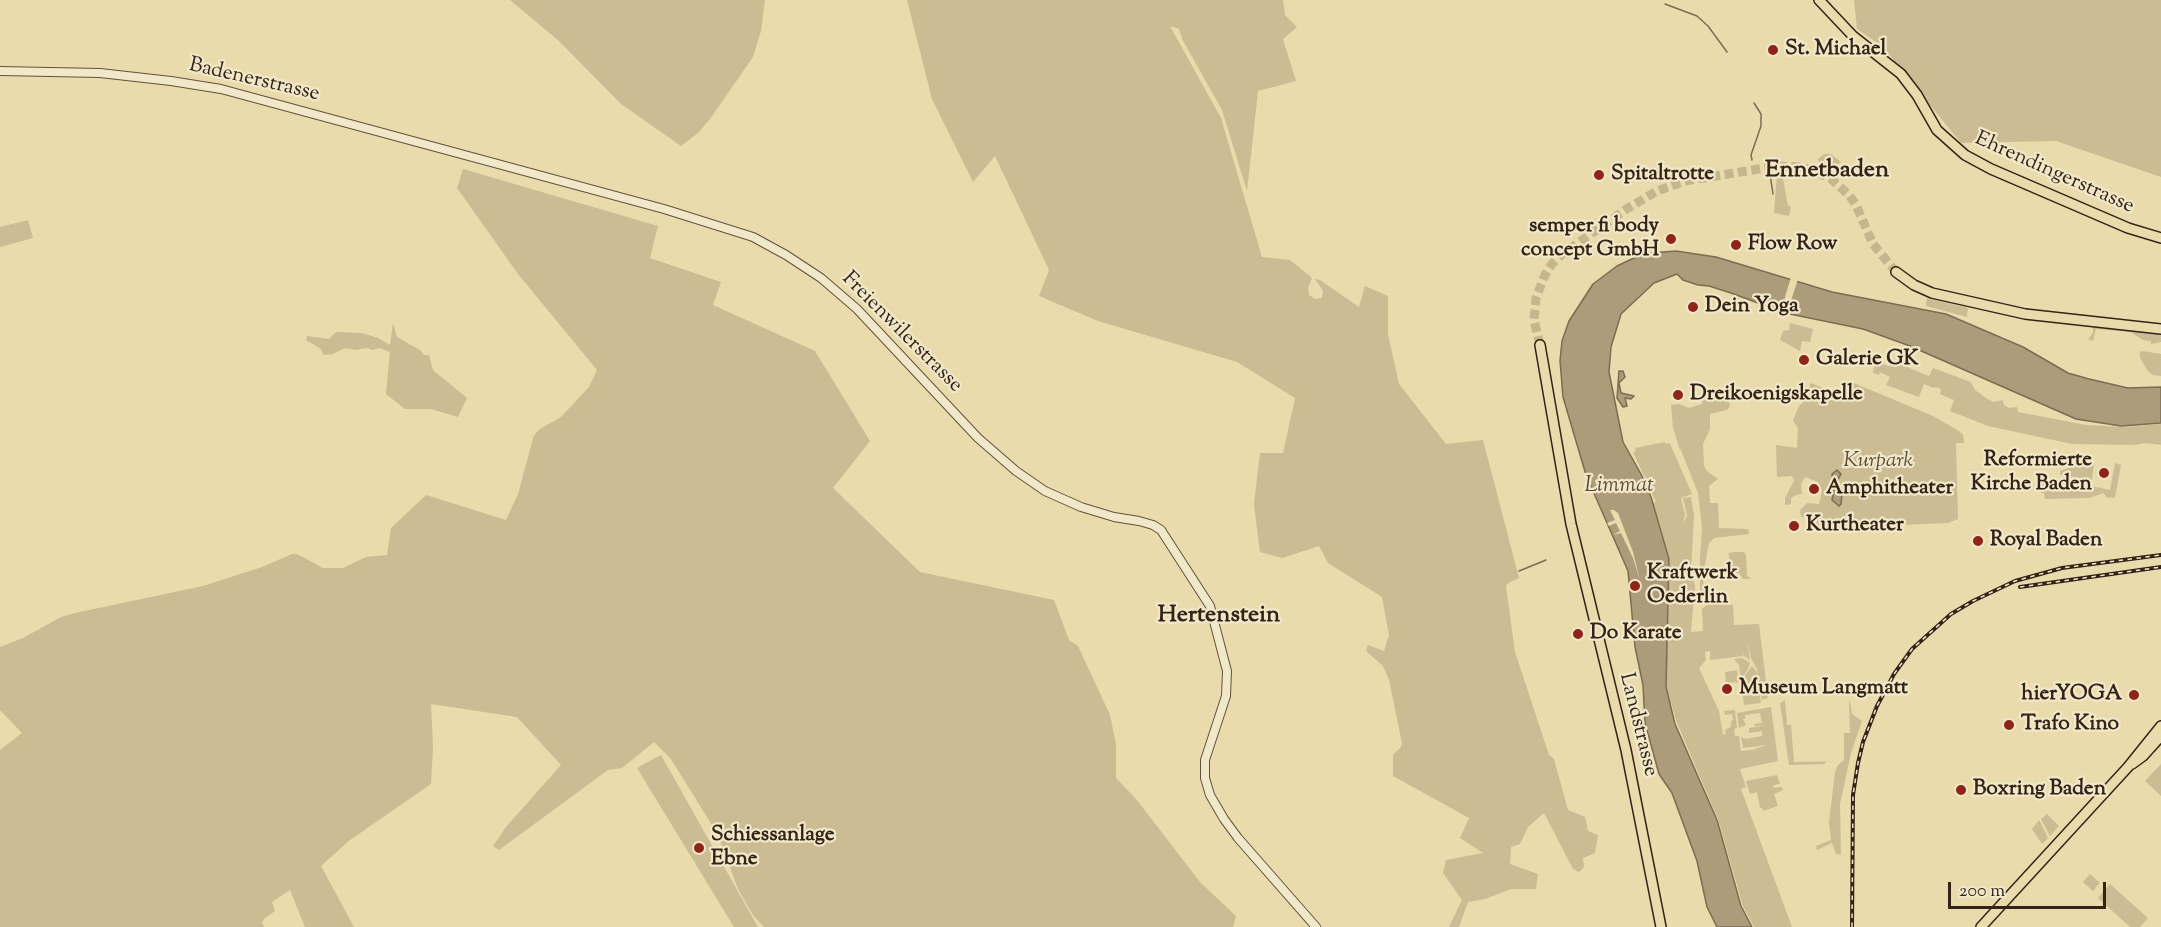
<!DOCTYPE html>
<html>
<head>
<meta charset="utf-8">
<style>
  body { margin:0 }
  #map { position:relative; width:2161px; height:927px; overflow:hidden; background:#e9dbac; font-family:"Sorts Mill Goudy",serif }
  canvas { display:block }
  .scale { position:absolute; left:1948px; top:882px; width:158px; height:27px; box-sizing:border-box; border:3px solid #362317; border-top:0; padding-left:8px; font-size:18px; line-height:21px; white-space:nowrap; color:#362317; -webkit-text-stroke:4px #f1e8c9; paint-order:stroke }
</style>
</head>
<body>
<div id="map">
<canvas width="2161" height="927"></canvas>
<div class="scale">200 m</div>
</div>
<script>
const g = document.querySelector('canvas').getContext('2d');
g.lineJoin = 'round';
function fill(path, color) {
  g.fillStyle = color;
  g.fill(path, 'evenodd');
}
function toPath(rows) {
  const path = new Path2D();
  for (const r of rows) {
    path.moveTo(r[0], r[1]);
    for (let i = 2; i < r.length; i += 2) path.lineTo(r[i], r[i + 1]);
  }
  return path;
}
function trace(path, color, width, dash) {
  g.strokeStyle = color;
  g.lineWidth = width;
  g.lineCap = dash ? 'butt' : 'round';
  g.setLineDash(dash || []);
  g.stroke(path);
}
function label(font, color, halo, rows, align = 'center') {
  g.font = font + ' "Sorts Mill Goudy",serif';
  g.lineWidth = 4.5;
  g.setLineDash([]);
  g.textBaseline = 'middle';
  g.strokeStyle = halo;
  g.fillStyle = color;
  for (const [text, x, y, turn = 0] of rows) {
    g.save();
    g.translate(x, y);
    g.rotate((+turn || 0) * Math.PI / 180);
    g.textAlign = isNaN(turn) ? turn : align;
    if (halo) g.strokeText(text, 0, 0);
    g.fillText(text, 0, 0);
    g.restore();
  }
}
fill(toPath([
  [510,0,765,0,761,31,753,57,710,119,698,133,681,146,621,104,559,41],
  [907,0,1283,0,1285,15,1297,27,1283,39,1296,81,1258,91,1247,191,1222,110,1182,39,1179,29,1170,26,1221,118,1262,257,1290,260,1312,278,1308,288,1309,295,1315,299,1322,298,1323,291,1315,279,1320,280,1359,307,1365,286,1388,296,1388,334,1399,384,1446,444,1483,440,1519,578,1508,583,1506,586,1515,652,1549,755,1554,759,1568,810,1585,817,1588,831,1598,835,1595,853,1583,858,1584,867,1579,872,1573,869,1544,813,1528,827,1520,844,1511,847,1510,864,1538,874,1536,889,1511,889,1485,899,1468,902,1459,927,1449,927,1462,900,1443,873,1446,860,1483,853,1460,838,1469,818,1393,776,1393,755,1401,747,1402,743,1389,680,1383,666,1366,651,1368,645,1384,651,1389,635,1382,597,1328,563,1319,546,1282,558,1260,552,1254,504,1260,453,1283,453,1295,398,1237,362,1098,321,1039,296,1049,270,995,156,973,182,932,99],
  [1854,0,2161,0,2161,177,2056,141,1961,143,1883,47,1857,29],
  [1824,154,1831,154,1841,162,1838,164,1839,165,1832,169,1827,164,1819,162,1818,159],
  [463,169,658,226,650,258,721,282,713,305,815,351,870,441,833,488,920,572,1054,600,1069,640,1078,646,1110,715,1116,744,1116,778,1136,799,1200,882,1236,916,1233,927,764,927,753,915,738,889,719,838,710,822,671,759,654,742,622,768,608,770,499,850,493,846,506,827,561,765,517,717,431,704,433,747,431,784,350,840,321,866,354,927,305,927,290,890,272,902,275,911,264,919,262,922,264,927,0,927,0,750,22,733,0,710,0,647,23,638,61,617,75,613,203,586,262,567,292,554,297,554,323,568,343,568,366,557,387,555,391,528,426,495,506,520,518,494,534,435,540,429,561,417,589,387,597,370,518,274,457,188],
  [1777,174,1782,174,1788,205,1791,207,1789,216,1774,213],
  [28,220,33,238,0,247,0,227],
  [1927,298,1968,308,1967,317,1926,306],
  [393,323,397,337,420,350,424,355,429,355,433,370,467,398,458,417,431,409,405,409,386,394,390,352,379,348,373,350,367,348,355,350,345,348,333,354,323,355,321,349,306,340,307,336,329,339,336,332,362,333,378,338,390,345],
  [1790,323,1813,329,1810,342,1802,341,1800,351,1780,340,1783,331,1789,330],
  [2093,325,2161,332,2161,342,2151,344,2151,341,2143,340,2130,332,2096,329,2093,341,2088,339,2093,333],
  [2142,351,2161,354,2161,376,2153,375,2148,371,2140,358,2140,352],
  [1870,356,1881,359,1880,363,1889,366,1893,363,1897,363,1929,376,1933,368,1971,382,1975,390,1986,398,1993,402,2003,400,2004,405,2009,408,2017,407,2018,412,2086,425,2125,427,2161,424,2161,445,2145,443,2135,445,2072,444,1988,426,1950,411,1954,400,1940,394,1941,389,1936,387,1934,388,1924,384,1919,397,1886,385,1890,377,1880,372,1879,375,1873,373,1874,366,1867,364],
  [1849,381,1933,416,1959,431,1963,435,1964,443,1956,443,1958,519,1948,523,1810,529,1808,518,1801,517,1800,510,1807,503,1819,504,1822,491,1818,482,1805,477,1801,484,1802,494,1796,495,1791,498,1791,504,1785,505,1785,498,1794,481,1792,476,1777,477,1776,445,1797,448,1798,428,1793,421,1799,406,1809,397,1810,383,1842,395],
  [1721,390,1728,399,1730,406,1727,410,1710,414,1710,429,1703,444,1704,466,1707,471,1718,479,1709,486,1710,503,1718,503,1719,528,1748,529,1749,534,1714,538,1709,543,1703,575,1704,595,1702,597,1700,593,1700,559,1702,528,1698,493,1681,450,1684,447,1680,450,1673,428,1671,405,1680,404,1689,408,1702,404,1703,400,1715,397],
  [1665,442,1665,444,1669,443,1671,446,1692,494,1681,498,1685,515,1683,524,1687,516,1683,498,1691,497,1694,516,1691,572,1695,586,1691,632,1703,631,1702,609,1716,597,1728,605,1733,605,1734,625,1759,624,1768,698,1762,700,1757,669,1751,658,1747,640,1750,660,1744,656,1742,651,1743,656,1710,660,1710,651,1705,652,1706,660,1699,668,1719,711,1723,735,1726,734,1725,730,1731,727,1731,721,1733,720,1732,714,1725,715,1724,711,1735,710,1737,728,1734,729,1735,736,1739,736,1741,751,1752,750,1767,745,1743,748,1741,737,1746,739,1762,736,1762,731,1749,733,1749,728,1766,725,1755,726,1754,724,1762,723,1760,713,1745,715,1745,719,1743,719,1746,725,1739,728,1737,713,1771,707,1778,761,1740,769,1746,787,1741,789,1792,927,1754,927,1743,906,1718,819,1677,723,1666,686,1670,559,1653,503,1656,502,1633,452,1636,451,1635,448],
  [2079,461,2094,464,2091,486,2110,490,2115,463,2121,465,2115,498,2106,497,2104,493,2089,498,2045,499,2044,493,2041,493,2040,483,2058,486,2059,492,2062,492,2067,487,2086,490,2088,479,2060,475,2060,471,2071,467],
  [1735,552,1744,552,1746,555,1747,576,1752,579,1743,579,1739,573,1730,573,1729,553],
  [1742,658,1750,663,1748,669,1741,680,1739,665,1734,659],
  [1752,666,1757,672,1761,703,1744,705,1741,681],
  [1737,670,1739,682,1726,683,1725,672],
  [1785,700,1787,725,1791,725,1794,762,1837,761,1825,761,1825,764,1789,765,1780,703],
  [1850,701,1852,714,1862,721,1851,753,1840,804,1841,855,1836,854,1832,843,1817,850,1816,846,1831,840,1829,822,1835,772,1838,765,1844,760,1844,733,1850,733,1849,702],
  [661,755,758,927,734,927,637,768],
  [2161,764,2161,796,2145,781],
  [1777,775,1780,784,1773,785,1774,788,1782,787,1783,790,1774,794,1778,806,1763,811,1762,808,1760,808,1757,792,1750,794,1746,781],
  [2047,814,2059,826,2050,836,2041,819],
  [2039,820,2048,838,2042,844,2032,829],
  [2090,874,2100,883,2093,891,2083,882],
  [2110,884,2148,918,2140,927,2130,927,2098,898]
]), '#cbbc93');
const water = toPath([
  [1676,251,1716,257,1832,292,1946,314,2023,347,2068,373,2089,379,2128,388,2161,387,2161,423,2121,426,2076,419,1910,346,1863,329,1785,313,1731,293,1709,286,1698,285,1683,280,1677,274,1654,283,1621,314,1611,347,1609,372,1623,442,1641,474,1651,497,1669,559,1666,687,1675,724,1717,820,1741,906,1752,927,1717,927,1707,907,1697,861,1672,793,1659,774,1645,723,1643,685,1635,647,1628,571,1586,475,1563,397,1560,361,1562,341,1569,321,1593,284,1617,266,1634,258,1650,253,1676,251],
  [1619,371,1623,371,1625,377,1619,383,1621,393,1634,396,1631,399,1625,398,1627,406,1623,407,1617,398,1619,371],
  [1837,470,1841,474,1835,484,1842,494,1841,504,1839,506,1832,500,1834,490,1832,474,1837,470]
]);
fill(water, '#ac9c79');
trace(water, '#7d6c52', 1.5);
fill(toPath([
  [1791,277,1798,279,1786,316,1780,314],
  [1610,510,1614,510,1618,513,1633,552,1640,580,1633,558,1621,533,1613,535,1620,531,1616,523,1609,526,1607,523,1615,520]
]), '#e9dbac');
trace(toPath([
  [1665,4,1697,16,1708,26,1727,52],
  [1752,160,1751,155,1761,126,1761,114,1754,103],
  [1770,174,1773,194],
  [1519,571,1546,560]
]), '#7d6c52', 1.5);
trace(toPath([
  [1540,345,1534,320,1536,298,1545,275,1552,264,1561,255,1625,210,1657,191,1685,181,1777,166,1801,167,1817,172,1831,179,1849,195,1856,205,1873,244,1896,272]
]), '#c5b68e', 9, [9, 4.5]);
const minor = toPath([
  [0,71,100,73,171,81,221,89,664,209,753,237,786,255,821,278,857,309,978,438,1016,471,1045,491,1081,507,1114,517,1139,521,1153,525,1161,530,1210,606,1227,671,1226,696,1205,760,1205,778,1210,795,1224,819,1238,838,1316,927]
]);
const major = toPath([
  [1819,0,1853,36,1901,74,1917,95,1937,130,1965,155,1991,169,2128,228,2161,238],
  [1896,272,1914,285,1932,293,2025,314,2161,329],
  [1540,345,1571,524,1626,750,1661,927],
  [2132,764,2143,756,2161,736],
  [1981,927,2128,767,2161,726]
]);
trace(minor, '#63513c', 10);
trace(major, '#362317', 12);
trace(minor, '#f1e8c9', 8);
trace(major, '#e9dbac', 9);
const rail = toPath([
  [2020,587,2161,567],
  [1852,927,1853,795,1858,763,1863,742,1877,706,1894,674,1912,649,1951,614,1973,601,2015,581,2062,568,2161,555]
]);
trace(rail, '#362317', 4);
trace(rail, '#f1e8c9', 1.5, [4.5]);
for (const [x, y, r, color] of [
  [1773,50,6,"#8f2418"],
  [1599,175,6,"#8f2418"],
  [1671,239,6,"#8f2418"],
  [1736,245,6,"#8f2418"],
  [1693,307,6,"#8f2418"],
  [1804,360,6,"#8f2418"],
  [1678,395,6,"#8f2418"],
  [2104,473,6,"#8f2418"],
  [1814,489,6,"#8f2418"],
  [1794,526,6,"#8f2418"],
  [1978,541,6,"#8f2418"],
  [1635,586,6,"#8f2418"],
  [1578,634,6,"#8f2418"],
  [1727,689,6,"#8f2418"],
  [2134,695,6,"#8f2418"],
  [2009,725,6,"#8f2418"],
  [1961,790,6,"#8f2418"],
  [699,848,6,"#8f2418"]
]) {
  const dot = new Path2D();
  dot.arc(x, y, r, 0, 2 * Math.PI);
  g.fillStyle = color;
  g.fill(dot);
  trace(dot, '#f1e8c9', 2);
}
label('bold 21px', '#362317', '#f1e8c9', [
  ["St. Michael",1785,50],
  ["Spitaltrotte",1611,175],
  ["semper fi body",1659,227,"right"],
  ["concept GmbH",1659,251,"right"],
  ["Flow Row",1748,245],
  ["Dein Yoga",1705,307],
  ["Galerie GK",1816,360],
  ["Dreikoenigskapelle",1690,395],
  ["Reformierte",2092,461,"right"],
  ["Kirche Baden",2092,485,"right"],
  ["Amphitheater",1826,489],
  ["Kurtheater",1806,526],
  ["Royal Baden",1990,541],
  ["Kraftwerk",1647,574],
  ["Oederlin",1647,598],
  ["Do Karate",1590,634],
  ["Museum Langmatt",1739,689],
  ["hierYOGA",2122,695,"right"],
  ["Trafo Kino",2021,725],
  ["Boxring Baden",1973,790],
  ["Schiessanlage",711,836],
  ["Ebne",711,860]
], 'left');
label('21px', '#362317', '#f1e8c9', [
  ["Badenerstrasse",254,81,13],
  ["Ehrendingerstrasse",2054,174,24],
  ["Freienwilerstrasse",901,333,45],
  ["Landstrasse",1637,725,76]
]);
label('italic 21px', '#5b4936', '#f1e8c9', [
  ["Kurpark",1878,462]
]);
label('italic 22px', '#5f4d39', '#f1e8c9', [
  ["Limmat",1619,487]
]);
label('bold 24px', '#362317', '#f1e8c9', [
  ["Ennetbaden",1827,172],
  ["Hertenstein",1219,617]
]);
</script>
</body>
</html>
